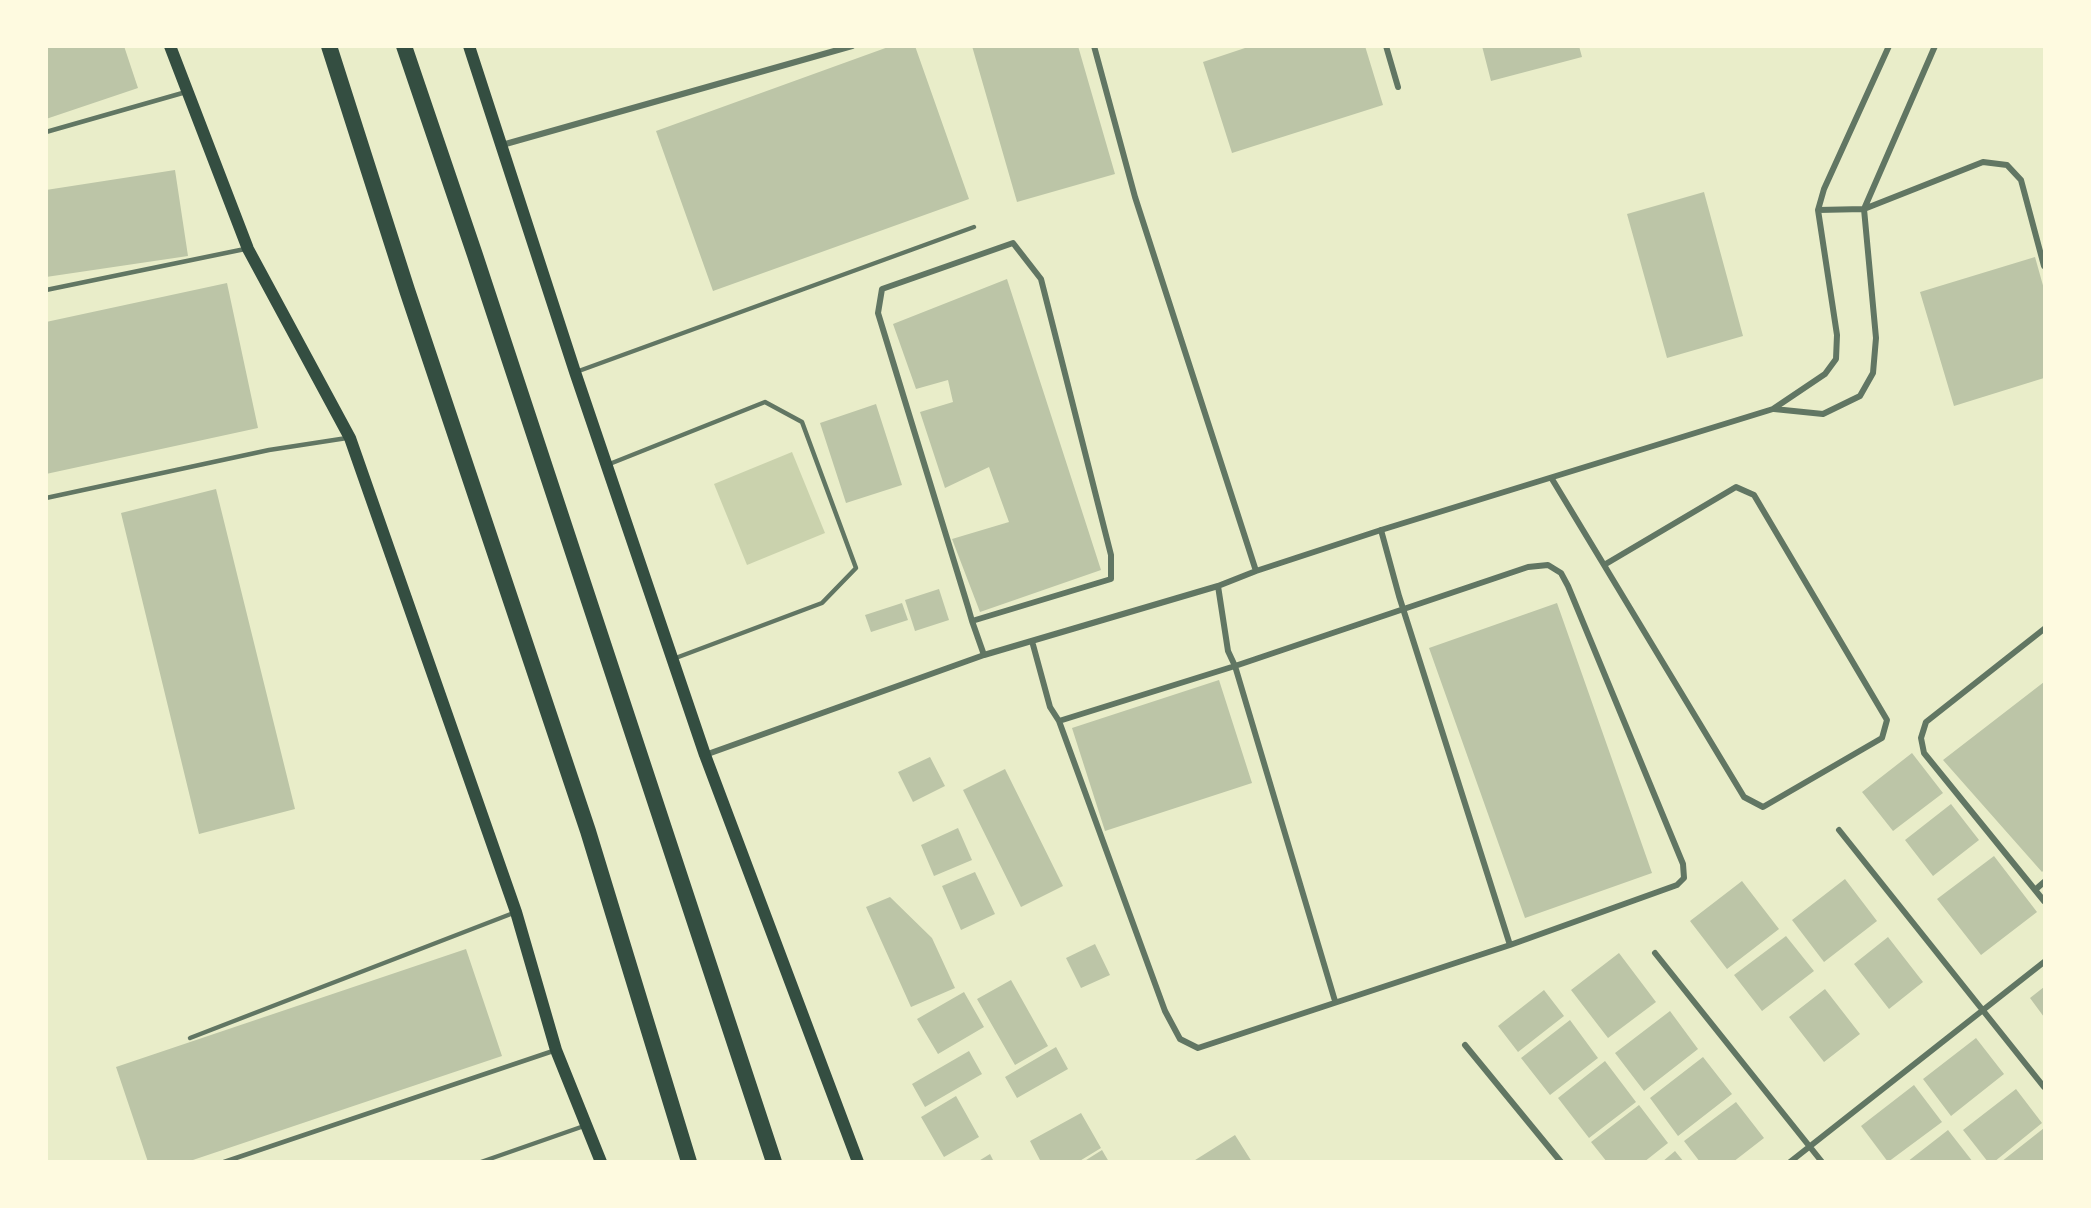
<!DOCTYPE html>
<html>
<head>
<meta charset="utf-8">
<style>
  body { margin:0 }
  #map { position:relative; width:2091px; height:1208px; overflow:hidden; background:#e9edc9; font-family:"Nunito Sans",sans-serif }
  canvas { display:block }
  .frame { position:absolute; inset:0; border:48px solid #fefae0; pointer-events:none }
</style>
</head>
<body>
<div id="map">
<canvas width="2091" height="1208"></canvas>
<div class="frame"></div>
</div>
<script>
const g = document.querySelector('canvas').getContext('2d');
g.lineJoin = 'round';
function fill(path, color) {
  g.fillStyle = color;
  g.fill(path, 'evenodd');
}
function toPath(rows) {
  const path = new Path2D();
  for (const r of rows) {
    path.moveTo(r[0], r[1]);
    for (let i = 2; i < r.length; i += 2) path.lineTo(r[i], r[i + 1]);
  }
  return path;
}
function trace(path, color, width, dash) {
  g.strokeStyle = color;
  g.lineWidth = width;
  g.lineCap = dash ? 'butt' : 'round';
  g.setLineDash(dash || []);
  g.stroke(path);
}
fill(toPath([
  [792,452,825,533,747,565,714,484]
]), '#cad2ad');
fill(toPath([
  [46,46,124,46,138,88,46,119],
  [891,46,915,46,969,199,713,291,656,131],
  [972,46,1078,46,1115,174,1017,202],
  [1251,46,1365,46,1383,105,1232,153,1203,62],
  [1482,46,1579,46,1582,57,1491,81],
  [175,170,188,256,46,277,46,190],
  [1704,192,1743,336,1667,358,1627,214],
  [2035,257,2044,289,2044,378,1954,406,1920,292],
  [1007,279,1101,570,980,612,952,539,1009,522,989,467,945,488,920,412,953,402,948,380,916,389,893,324],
  [227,283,258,428,46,474,46,322],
  [876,404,902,485,846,503,820,423],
  [216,489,295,809,199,834,121,513],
  [939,589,949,620,915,631,905,600],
  [902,603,908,620,871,632,865,615],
  [1557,603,1652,873,1525,918,1429,648],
  [1219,680,1252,783,1105,831,1072,728],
  [2044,682,2044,870,2042,872,1943,760],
  [1912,753,1943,793,1893,831,1862,792],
  [930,757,945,786,913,802,898,772],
  [1005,769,1063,886,1021,907,963,790],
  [1951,804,1979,840,1933,876,1905,840],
  [958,828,972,860,934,876,921,845],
  [1994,856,2037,912,1981,955,1937,899],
  [975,872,995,914,961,930,942,886],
  [1845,879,1877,921,1824,962,1792,920],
  [1742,881,1779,929,1727,969,1690,921],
  [890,897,932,938,955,988,911,1007,866,907],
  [1786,936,1814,971,1762,1011,1734,975],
  [1888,937,1923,982,1889,1009,1854,964],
  [1095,944,1110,975,1081,988,1066,958],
  [466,949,502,1056,187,1162,148,1162,116,1067],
  [1619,953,1656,1002,1608,1038,1571,990],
  [1011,980,1048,1046,1015,1065,977,999],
  [2044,987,2044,1017,2030,998],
  [1825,989,1860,1034,1824,1062,1789,1017],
  [1544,990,1564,1016,1518,1052,1498,1026],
  [964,992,984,1027,938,1054,917,1019],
  [1670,1011,1698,1049,1644,1091,1615,1053],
  [1570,1020,1598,1058,1550,1095,1521,1058],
  [1976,1038,2004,1074,1951,1116,1923,1079],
  [1056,1047,1068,1069,1017,1098,1005,1077],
  [969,1051,982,1074,925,1107,912,1084],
  [1703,1057,1732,1094,1678,1136,1650,1098],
  [1605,1061,1636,1102,1589,1138,1558,1098],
  [1914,1085,1942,1122,1888,1162,1861,1126],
  [2016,1089,2042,1123,1994,1162,1988,1162,1963,1130],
  [956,1096,979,1137,944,1157,921,1117],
  [1736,1102,1764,1138,1733,1162,1700,1162,1684,1141],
  [1639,1105,1668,1143,1644,1162,1607,1162,1591,1142],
  [1081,1113,1101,1148,1078,1162,1041,1162,1030,1141],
  [2044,1128,2044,1162,2001,1162],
  [1948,1130,1973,1162,1907,1162],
  [1235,1135,1252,1162,1192,1162],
  [1102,1150,1109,1162,1083,1162],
  [1675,1151,1684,1162,1662,1162],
  [990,1154,994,1162,977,1162]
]), '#bcc5a7');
trace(toPath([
  [46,132,186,92],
  [46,290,245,249],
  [576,372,974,227],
  [607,465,765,402,802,422,856,568,822,603,673,659],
  [46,498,269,450,347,438],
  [190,1038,516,912],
  [224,1162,556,1050],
  [481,1162,584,1126]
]), '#617663', 4.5);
trace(toPath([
  [1094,46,1135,197,1256,571],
  [1386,46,1398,87],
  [502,145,852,46],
  [1818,210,1864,209,1983,162,2007,165,2021,180,2044,266],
  [1774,409,1823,414,1860,396,1873,373,1876,338,1864,209,1935,46],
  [1552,479,1604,565,1744,797,1763,807,1882,738,1887,720,1754,495,1736,487,1604,565],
  [1381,530,1399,596,1510,945],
  [1218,586,1228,651,1235,666,1335,1001],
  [972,621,1111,579,1111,555,1041,279,1013,243,882,289,878,313,968,607,972,621,984,655],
  [2044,629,1926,722,1921,738,1924,753,2044,901],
  [1032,641,1050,707,1059,721,1165,1011,1180,1039,1198,1048,1510,945,1677,885,1684,878,1683,864,1568,586,1561,573,1548,565,1528,567,1235,666,1059,721],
  [705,755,984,655,1218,586,1256,571,1381,530,1773,409,1825,374,1836,359,1837,335,1818,210,1824,189,1889,46],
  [1839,830,2044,1087],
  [2035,890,2044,882],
  [1655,953,1822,1162],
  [1465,1045,1561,1162],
  [1790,1162,2044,962]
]), '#617663', 6);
trace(toPath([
  [170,46,248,249,350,438,516,912,556,1050,601,1162],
  [469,46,575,372,705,755,858,1162]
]), '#344e41', 12);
trace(toPath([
  [329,46,407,290,588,831,689,1162],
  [404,46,475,255,774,1162]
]), '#344e41', 16);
</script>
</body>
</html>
